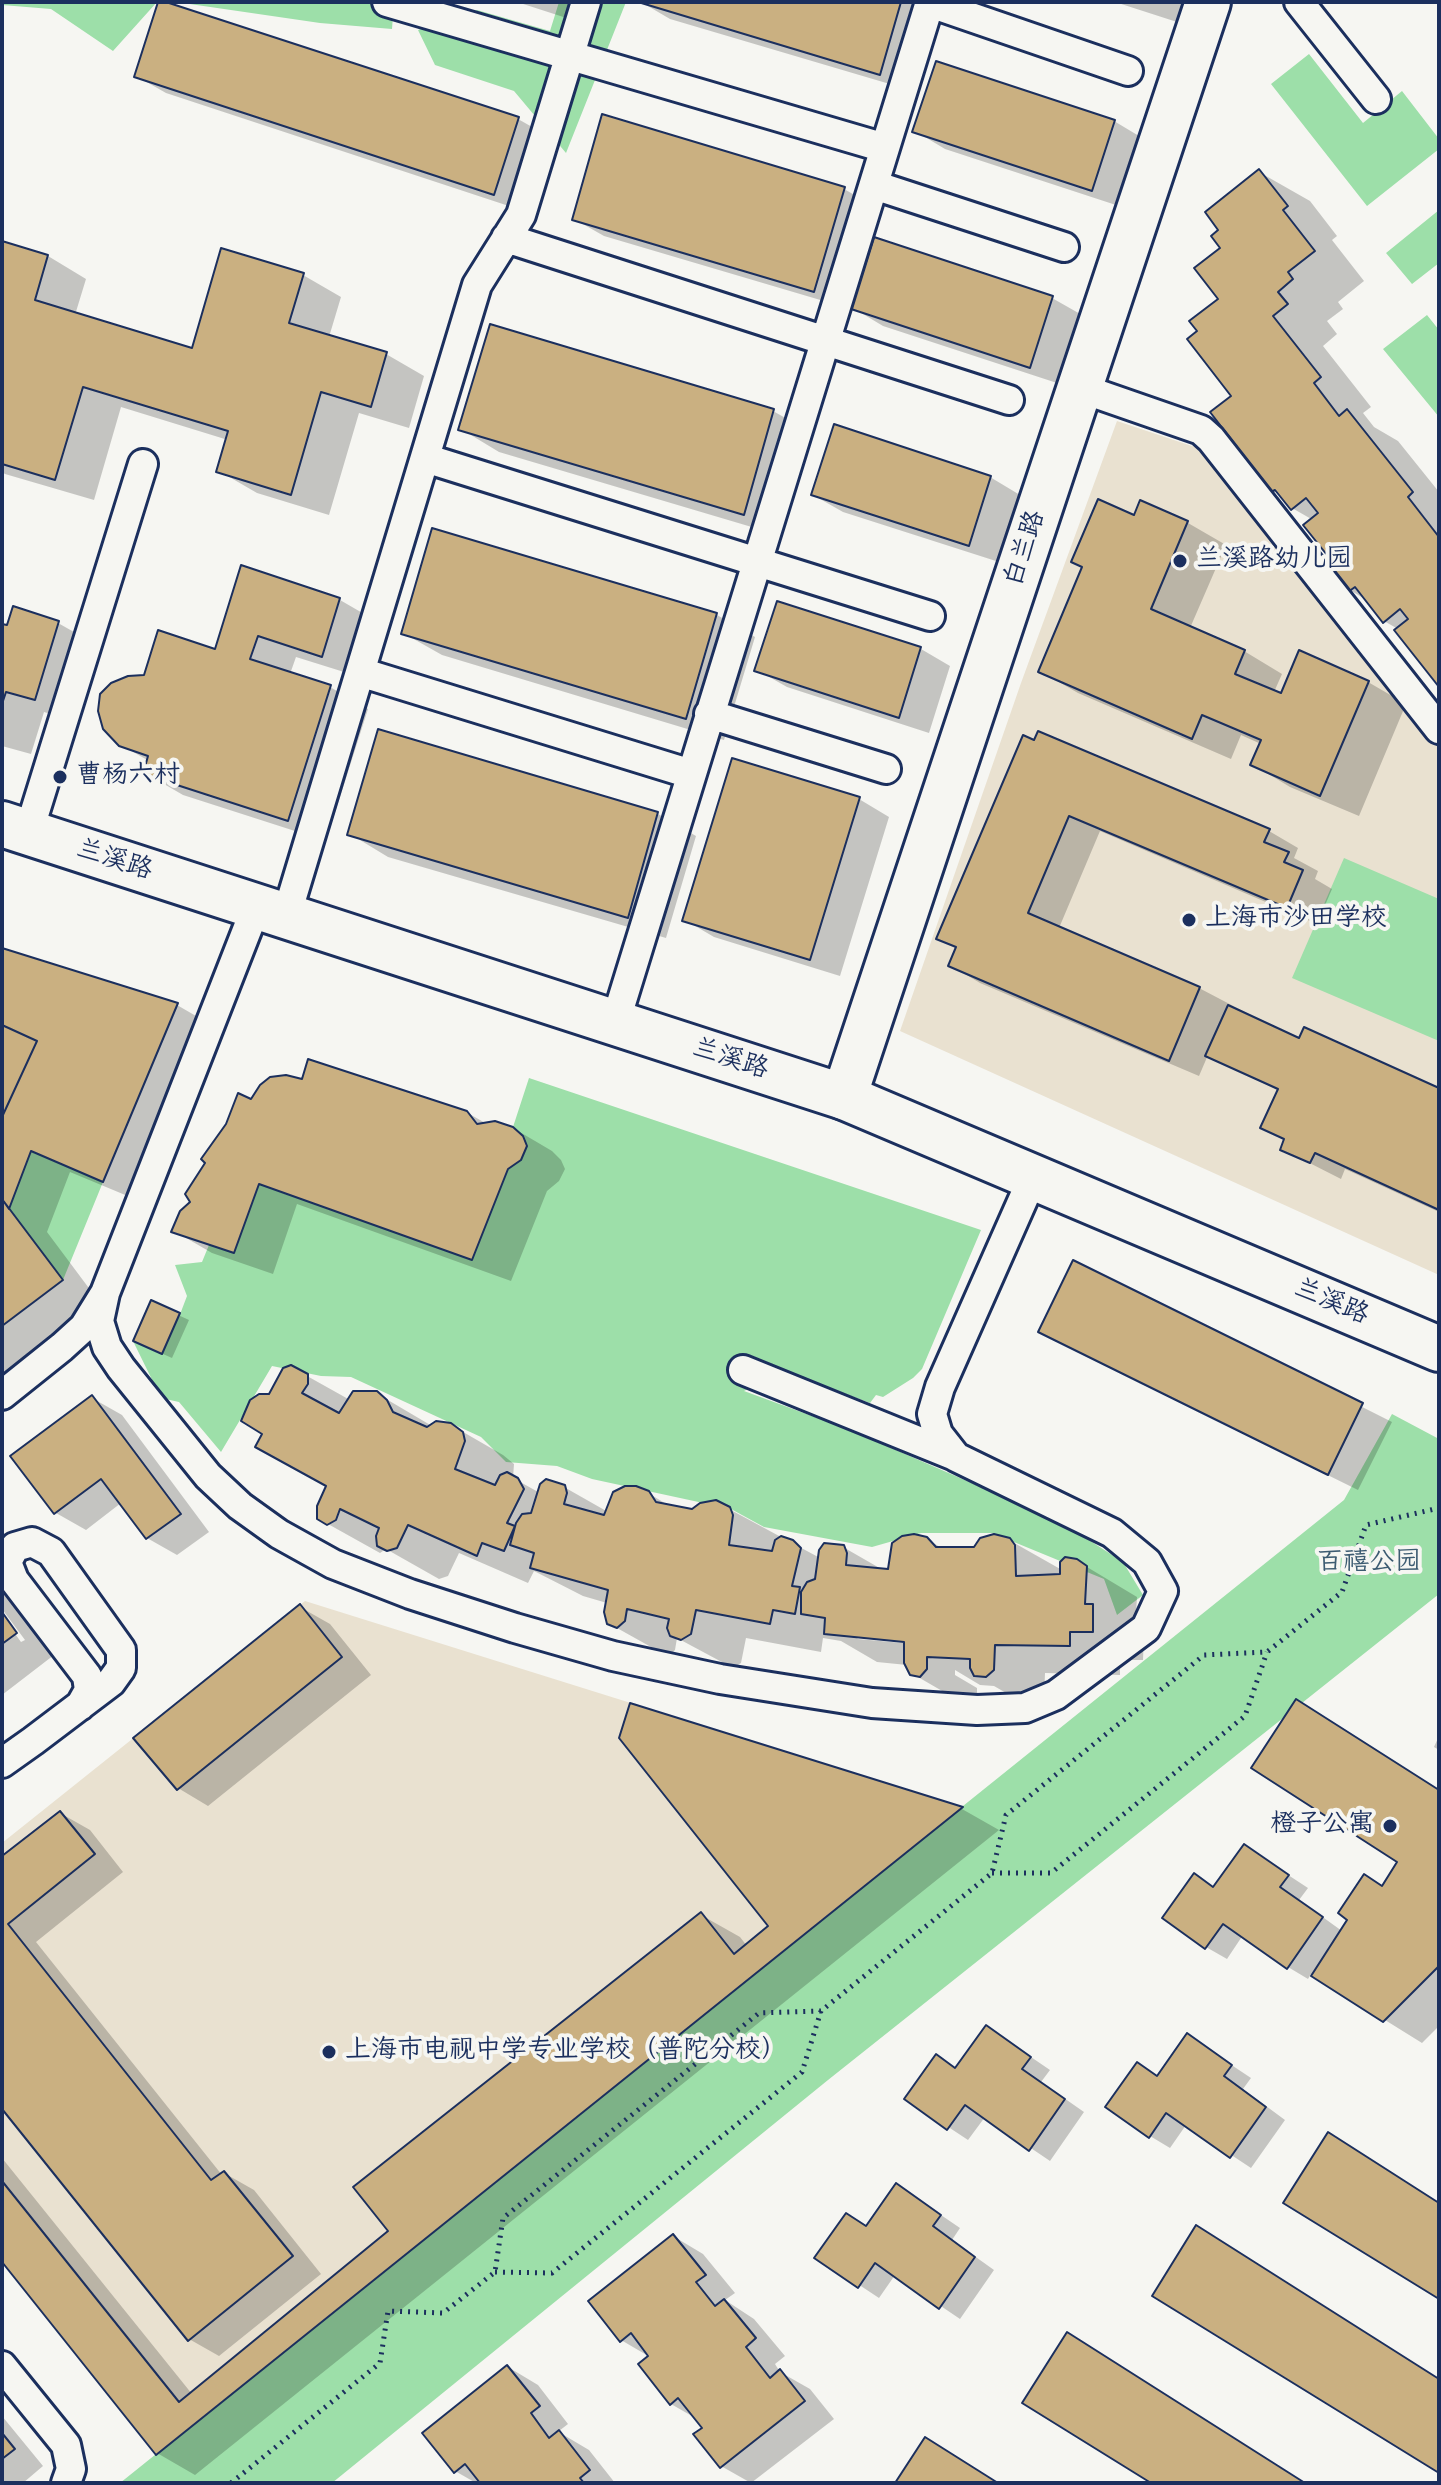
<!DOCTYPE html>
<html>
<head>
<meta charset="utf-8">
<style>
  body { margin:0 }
  #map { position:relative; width:1441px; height:2485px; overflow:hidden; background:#f6f6f2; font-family:Mynerve,sans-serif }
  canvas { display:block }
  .frame { position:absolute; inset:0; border:4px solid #1b2f5e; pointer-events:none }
</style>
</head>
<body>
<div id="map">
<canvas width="1441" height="2485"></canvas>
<div class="frame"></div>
</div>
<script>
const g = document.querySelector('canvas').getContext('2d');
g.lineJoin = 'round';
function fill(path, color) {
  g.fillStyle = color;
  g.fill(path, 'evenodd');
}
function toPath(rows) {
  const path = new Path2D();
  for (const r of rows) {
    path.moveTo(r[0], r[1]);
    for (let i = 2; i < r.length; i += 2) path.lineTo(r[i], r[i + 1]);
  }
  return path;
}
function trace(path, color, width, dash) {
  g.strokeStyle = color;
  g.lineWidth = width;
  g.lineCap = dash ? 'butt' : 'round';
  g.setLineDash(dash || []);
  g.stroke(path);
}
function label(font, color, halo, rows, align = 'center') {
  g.font = font + ' Mynerve,"LXGW WenKai TC",sans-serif';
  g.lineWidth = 8;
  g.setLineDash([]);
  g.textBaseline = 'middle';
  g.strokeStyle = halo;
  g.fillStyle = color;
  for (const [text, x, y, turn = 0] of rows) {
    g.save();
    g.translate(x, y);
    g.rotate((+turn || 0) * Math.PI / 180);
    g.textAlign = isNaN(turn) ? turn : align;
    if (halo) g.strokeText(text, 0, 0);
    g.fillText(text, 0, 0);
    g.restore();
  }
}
fill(toPath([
  [1117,421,1207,451,1439,745,1439,1275,900,1031,1021,683],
  [305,1601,963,1807,156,2455,2,2262,2,1843]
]), '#e9e1d0');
fill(toPath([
  [2,2,157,2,113,51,51,9,2,5],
  [176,2,394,2,392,29,320,23],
  [559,2,626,2,566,153,514,91,435,65,418,30,477,10,550,31],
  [1309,54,1363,123,1402,91,1439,139,1439,149,1367,206,1271,84],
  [1439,210,1439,263,1412,284,1386,253],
  [1427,315,1439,330,1439,417,1383,349],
  [1344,858,1439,899,1439,1041,1292,978],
  [529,1078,981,1230,922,1369,913,1378,883,1397,876,1395,870,1403,784,1371,744,1391,850,1430,1061,1522,1123,1562,1143,1595,1117,1615,1104,1579,992,1533,921,1533,872,1547,764,1527,731,1509,592,1479,557,1466,506,1462,481,1437,351,1377,321,1376,272,1366,221,1452,179,1402,161,1398,133,1341,145,1346,179,1317,187,1296,175,1265,202,1262,209,1245,234,1253,259,1184,456,1254,479,1243,508,1169,521,1160,527,1147,523,1136,513,1127],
  [31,1151,103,1182,63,1280,9,1209],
  [1392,1414,1439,1439,1439,1594,828,2080,332,2483,120,2483,1344,1500]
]), '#9ddfa9');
fill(toPath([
  [517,2,592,2,585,24],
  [641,2,936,2,910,90,670,19],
  [1115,2,1183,2,1177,22],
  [136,76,518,119,548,136,524,211,166,93],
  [1114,121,1144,139,1122,207,945,149,915,131],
  [1259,172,1310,201,1337,236,1332,240,1364,281,1338,302,1343,309,1327,321,1337,334,1323,346,1371,407,1363,413,1374,427,1398,441,1439,492,1439,683,1398,629,1384,621,1368,601,1350,590,1313,520,1292,508,1283,497,1256,479,1240,447,1234,396,1200,332,1221,300,1221,230],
  [844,189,874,206,844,307,604,236,574,219],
  [2,243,48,256,86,279,75,315,193,350,303,275,341,297,329,337,386,354,424,376,409,428,359,413,329,515,257,493,219,471,228,440,121,407,94,500,5,474,2,472],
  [1052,298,1082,315,1060,384,883,326,853,308],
  [491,326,773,411,812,433,782,536,499,452,461,429],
  [990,477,1020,495,999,562,843,512,813,495],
  [1141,502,1188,523,1226,545,1190,628,1244,651,1282,674,1274,692,1282,695,1368,682,1406,704,1359,816,1290,787,1252,764,1261,744,1241,735,1231,759,1078,693,1040,671,1135,517],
  [434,530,717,615,755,637,724,740,442,655,403,633],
  [243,568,340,600,378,622,360,677,296,657,290,674,330,687,368,709,326,841,183,795,145,773,149,761,121,745,146,677,216,651],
  [778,603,921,649,950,666,929,733,787,687,757,670],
  [14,609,58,623,97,645,74,721,44,712,31,754,2,746,2,626,8,627],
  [379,732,658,814,696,836,666,938,388,857,350,834],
  [1024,738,1269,831,1298,848,1294,858,1318,871,1315,879,1332,889,1317,924,1100,831,1059,928,1199,988,1300,1041,1439,1091,1439,1212,1345,1169,1341,1179,1282,1149,1286,1141,1262,1128,1279,1091,1208,1055,1199,1076,980,983,950,965,957,949,939,938],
  [859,799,889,817,840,976,714,937,685,920],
  [2,950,177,1005,215,1027,142,1202,70,1172,47,1232,100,1303,3,1375],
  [252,1101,466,1112,487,1124,513,1128,552,1151,561,1160,565,1169,559,1181,547,1191,511,1281,297,1204,273,1274,212,1253,174,1231],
  [1074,1262,1392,1422,1358,1490,1070,1348,1041,1331],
  [152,1303,189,1320,172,1358,145,1346],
  [291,1367,350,1400,376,1393,432,1426,451,1425,503,1455,514,1464,513,1478,540,1493,564,1487,608,1512,648,1493,673,1508,693,1512,729,1509,820,1558,843,1547,883,1570,889,1571,927,1539,943,1549,975,1549,1009,1540,1062,1570,1077,1561,1137,1597,1135,1630,1144,1635,1143,1660,1120,1660,1120,1675,1045,1673,1044,1700,1027,1705,994,1686,980,1685,955,1670,955,1675,977,1688,977,1698,963,1703,911,1673,907,1665,877,1662,841,1641,823,1638,821,1652,746,1638,741,1663,733,1668,677,1638,675,1650,669,1656,660,1652,608,1623,607,1603,583,1596,534,1571,528,1583,459,1553,448,1576,439,1579,386,1549,380,1553,328,1524,328,1487,265,1433,270,1396],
  [854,1635,915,1640,914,1644,858,1639],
  [92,1398,122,1415,209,1532,177,1555,147,1538,121,1503,86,1530,56,1513],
  [2,1589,7,1591,54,1655,2,1695,2,1616,21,1642,25,1640,2,1609],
  [300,1607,330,1624,371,1675,208,1806,178,1788],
  [1297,1701,1439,1790,1439,2026,1422,2043,1311,1974,1308,1979,1288,1967,1243,1935,1227,1959,1206,1947,1194,1876,1215,1888,1244,1846,1308,1888,1299,1900,1342,1931,1383,1888,1400,1861],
  [631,1705,962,1809,999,1830,195,2475,157,2453,2,2259,2,2158,192,2394,391,2231,701,1915,740,1937,747,1946,771,1927],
  [1439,1736,1439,1750,1434,1747],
  [60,1813,90,1830,123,1872,36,1942,222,2175,224,2173,254,2190,321,2274,219,2356,189,2339,2,2106,2,1857],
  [987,2027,1050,2070,1041,2082,1084,2112,1050,2161,985,2117,968,2140,906,2099,936,2057,957,2069],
  [1188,2036,1251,2078,1243,2089,1285,2120,1251,2168,1186,2125,1170,2148,1150,2136],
  [897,2185,960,2228,952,2240,994,2270,960,2319,895,2275,879,2298,817,2257,867,2227],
  [673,2236,703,2254,735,2293,725,2300,754,2319,785,2356,775,2364,780,2372,810,2389,834,2419,751,2483,721,2466,704,2428,697,2419,671,2404,650,2357,621,2340],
  [508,2367,538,2385,568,2424,559,2431,562,2434,589,2450,615,2483,476,2483,455,2471],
  [2,2416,43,2466,23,2483,2,2483]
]), '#0003');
const building = toPath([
  [158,2,166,2,519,117,494,195,134,77,158,2],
  [638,2,901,2,880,75,638,2],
  [936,61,1115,120,1092,191,912,132,936,61],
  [602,114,845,187,814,292,572,220,602,114],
  [1259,169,1288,206,1283,210,1315,251,1288,272,1293,279,1278,292,1288,304,1273,316,1321,377,1314,383,1339,416,1347,409,1413,492,1408,497,1439,537,1439,687,1394,630,1408,619,1400,609,1383,623,1355,587,1348,592,1326,564,1331,560,1303,525,1318,513,1306,498,1291,510,1275,490,1271,492,1260,477,1255,481,1233,454,1237,447,1210,412,1231,396,1187,339,1197,331,1189,321,1218,299,1194,268,1220,248,1211,236,1218,230,1205,212,1259,169],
  [874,237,1053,296,1030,368,851,309,874,237],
  [2,241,48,255,35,300,192,348,221,248,304,273,289,323,387,352,371,407,321,392,291,495,216,472,228,431,83,387,55,480,2,464,2,241],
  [490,324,774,409,744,515,458,430,490,324],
  [834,424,991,476,969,546,811,495,834,424],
  [1098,499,1134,515,1140,500,1188,521,1151,609,1245,650,1235,674,1281,693,1299,650,1369,681,1320,796,1250,765,1261,740,1202,715,1192,739,1038,672,1082,567,1071,562,1098,499],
  [432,528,717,613,686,719,401,634,432,528],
  [241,565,340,598,322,657,258,636,250,659,331,685,288,821,143,774,148,756,119,746,103,729,98,711,100,694,111,683,128,676,144,675,158,630,215,649,241,565],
  [777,601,921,647,899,718,754,671,777,601],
  [13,606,59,621,35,700,6,692,2,704,2,624,7,625,13,606],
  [378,729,658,812,628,918,347,835,378,729],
  [1038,731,1270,829,1264,842,1289,852,1284,862,1303,870,1287,908,1069,816,1028,913,1200,987,1169,1061,948,966,956,947,936,939,1023,735,1034,740,1038,731],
  [732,758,860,797,810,960,682,921,732,758],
  [2,948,178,1003,103,1182,31,1151,9,1209,2,1199,2,1117,37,1041,2,1025,2,948],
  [1228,1005,1299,1038,1304,1027,1439,1088,1439,1210,1315,1153,1310,1163,1280,1150,1284,1139,1260,1128,1278,1089,1205,1056,1228,1005],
  [2,1025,37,1041,2,1117,2,1025],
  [308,1059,467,1111,477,1124,495,1121,513,1127,523,1136,527,1146,521,1160,508,1169,472,1260,259,1184,234,1253,171,1232,180,1211,190,1202,185,1194,205,1163,201,1159,226,1124,238,1093,251,1099,260,1085,270,1077,286,1075,302,1079,308,1059],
  [2,1199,63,1280,2,1326,2,1199],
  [1073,1260,1363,1403,1328,1475,1038,1332,1073,1260],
  [151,1300,180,1313,162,1354,133,1341,151,1300],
  [291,1365,308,1374,308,1384,302,1393,339,1413,353,1391,377,1391,387,1400,393,1412,427,1427,436,1421,451,1423,463,1432,465,1441,455,1469,495,1485,500,1475,507,1472,518,1478,524,1489,507,1523,515,1526,504,1551,482,1543,477,1556,408,1525,397,1548,387,1551,377,1546,376,1536,379,1528,340,1509,336,1520,327,1525,317,1519,317,1506,326,1486,255,1447,262,1434,241,1421,250,1400,259,1394,269,1394,283,1368,291,1365],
  [92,1395,181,1514,146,1539,101,1479,54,1514,10,1456,92,1395],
  [546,1479,565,1485,567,1493,564,1504,604,1515,613,1492,625,1486,636,1486,649,1491,656,1502,692,1509,700,1503,716,1500,730,1507,733,1515,729,1545,772,1551,775,1540,781,1536,793,1540,801,1548,792,1586,800,1587,795,1614,773,1610,770,1624,696,1610,691,1634,681,1640,670,1636,667,1628,669,1619,627,1609,625,1621,617,1628,607,1624,604,1612,608,1590,530,1568,534,1553,510,1545,516,1523,522,1514,531,1513,540,1484,546,1479],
  [914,1534,927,1537,936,1547,974,1547,980,1538,994,1534,1010,1538,1015,1545,1016,1576,1060,1574,1060,1562,1065,1557,1077,1559,1087,1566,1085,1604,1093,1604,1093,1632,1070,1632,1070,1646,995,1645,994,1670,986,1677,974,1676,970,1668,970,1659,927,1657,927,1669,920,1677,910,1675,904,1663,904,1642,824,1634,825,1618,801,1614,801,1592,807,1582,815,1579,819,1550,824,1543,844,1545,847,1553,846,1565,888,1569,892,1543,902,1536,914,1534],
  [300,1604,342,1657,177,1790,133,1738,300,1604],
  [2,1612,17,1633,2,1644,2,1612],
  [1296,1699,1439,1790,1439,1966,1383,2022,1311,1976,1347,1920,1338,1913,1364,1874,1382,1886,1397,1862,1251,1768,1296,1699],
  [630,1703,963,1807,156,2455,2,2262,2,2181,179,2402,388,2231,353,2187,701,1912,734,1954,768,1926,619,1738,630,1703],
  [60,1811,95,1854,8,1924,211,2180,224,2171,293,2256,188,2341,2,2109,2,1856,60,1811],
  [1244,1844,1289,1875,1280,1887,1323,1917,1287,1969,1223,1924,1205,1949,1162,1918,1194,1873,1213,1887,1244,1844],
  [986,2025,1031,2057,1022,2069,1065,2099,1029,2151,965,2105,947,2130,904,2099,936,2054,955,2068,986,2025],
  [1187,2033,1232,2065,1224,2076,1266,2107,1230,2158,1166,2113,1149,2138,1105,2107,1137,2062,1157,2076,1187,2033],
  [1328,2132,1439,2203,1439,2299,1283,2203,1328,2132],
  [896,2183,941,2215,933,2226,975,2257,939,2309,875,2263,858,2288,814,2258,846,2213,866,2226,896,2183],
  [1196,2225,1439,2379,1439,2473,1152,2296,1196,2225],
  [673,2234,706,2275,696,2282,715,2306,724,2299,756,2338,746,2347,770,2378,780,2369,805,2401,720,2468,693,2434,702,2428,678,2398,670,2405,638,2364,648,2356,631,2333,620,2342,588,2301,673,2234],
  [1067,2332,1305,2483,1151,2483,1022,2403,1067,2332],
  [507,2365,540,2406,531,2413,549,2438,559,2430,590,2470,580,2478,584,2483,480,2483,465,2464,454,2473,422,2433,507,2365],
  [2,2433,15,2449,2,2459,2,2433],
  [925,2437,998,2483,895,2483,925,2437]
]);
fill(building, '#cab081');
trace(building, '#1b2f5e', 2);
const service = toPath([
  [387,2,885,148],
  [1299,2,1376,99],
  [930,3,1128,71],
  [874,185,1064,247],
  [506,238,1009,400],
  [1080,388,1201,430,1211,439,1439,729],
  [425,458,930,616],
  [360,672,691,774],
  [709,714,886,769],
  [28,834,143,464],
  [286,917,477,285,521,215,586,2],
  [615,1023,930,2],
  [105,1293,99,1321,107,1347,121,1368,208,1476,240,1506,279,1534,333,1564,410,1594,515,1628,613,1656,720,1679,872,1703,977,1710,1025,1708,1056,1695,1146,1628,1163,1591,1147,1562,1112,1533,956,1457,938,1434,932,1414,940,1387,1033,1177],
  [743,1370,955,1456],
  [2,1395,62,1347,84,1327,105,1293,256,907],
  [2,1763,33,1741,111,1682,121,1668,121,1650,51,1552,32,1542,15,1547,7,1562,14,1580,87,1676,89,1690,80,1706],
  [2,2366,66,2445,71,2469,66,2483]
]);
const minor = toPath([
  [844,1097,1208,2]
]);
const tertiary = toPath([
  [2,824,844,1097,1439,1349]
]);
trace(service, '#1b2f5e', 34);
trace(minor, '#1b2f5e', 50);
trace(tertiary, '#1b2f5e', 50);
trace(toPath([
  [992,1873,1051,1873,1245,1716,1267,1652],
  [495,2272,552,2273,802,2072,821,2011],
  [231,2483,380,2363,388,2311,443,2313,495,2272,503,2218,759,2013,821,2011,992,1873,1006,1815,1204,1655,1267,1652,1342,1592,1366,1525,1439,1508]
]), '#1b2f5e', 5, [2, 6]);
trace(service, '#f6f6f2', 28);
trace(minor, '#f6f6f2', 44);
trace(tertiary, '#f6f6f2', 44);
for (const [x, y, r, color] of [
  [1180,561,8,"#1b2f5e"],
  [60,777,8,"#1b2f5e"],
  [1189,920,8,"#1b2f5e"],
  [1390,1826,8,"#1b2f5e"],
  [329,2052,8,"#1b2f5e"]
]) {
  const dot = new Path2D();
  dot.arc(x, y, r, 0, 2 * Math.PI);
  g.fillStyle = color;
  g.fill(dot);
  trace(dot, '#f6f6f2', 3);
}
label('26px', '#1b2f5e', '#f6f6f2', [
  ["白兰路",1026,549,-72],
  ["兰溪路",114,861,18],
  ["兰溪路",730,1060,18],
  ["兰溪路",1331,1303,23]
]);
label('26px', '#1b2f5e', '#f6f6f2', [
  ["兰溪路幼儿园",1196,561],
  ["曹杨六村",76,777],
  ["上海市沙田学校",1205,920],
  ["橙子公寓",1374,1826,"right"],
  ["上海市电视中学专业学校（普陀分校）",345,2052]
], 'left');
label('26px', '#3c5b71', '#f6f6f2', [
  ["百禧公园",1369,1564]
]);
</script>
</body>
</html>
